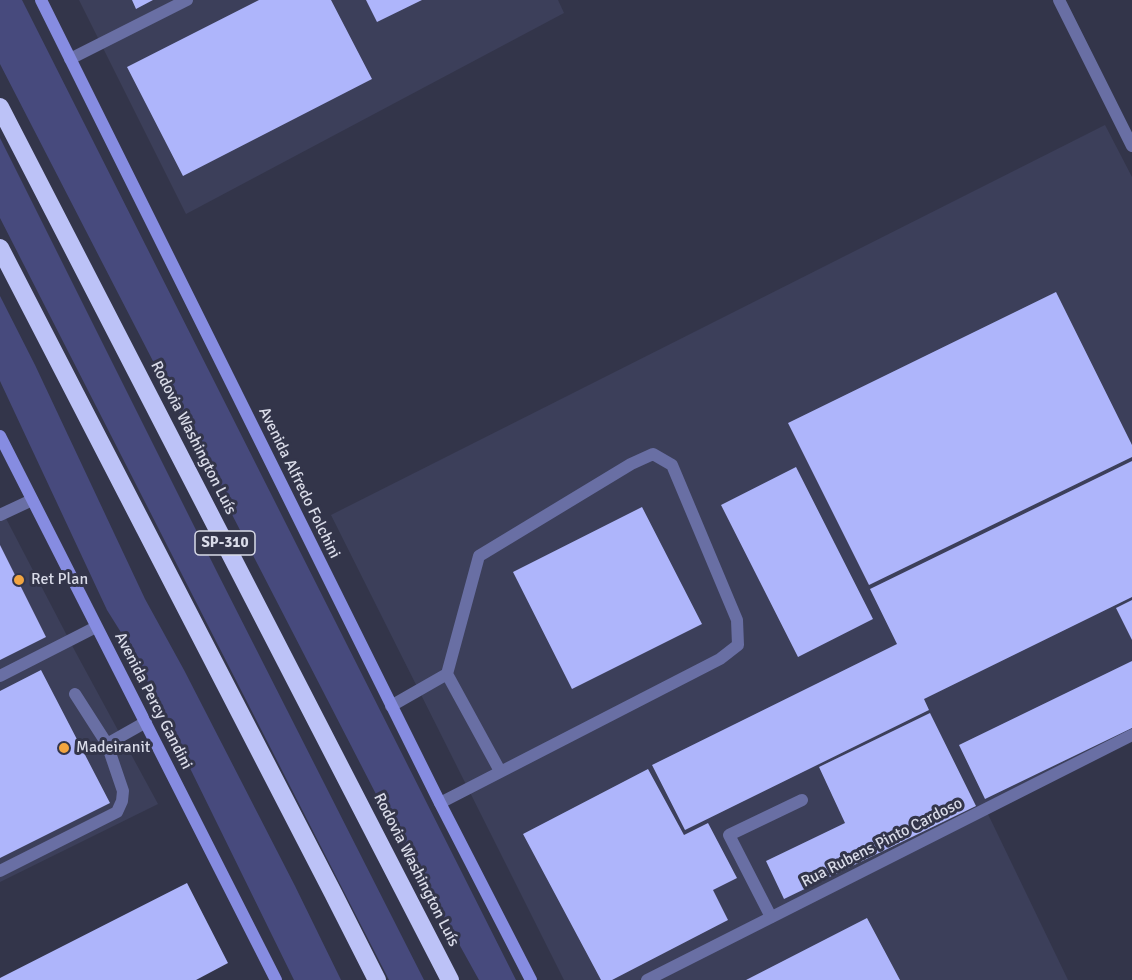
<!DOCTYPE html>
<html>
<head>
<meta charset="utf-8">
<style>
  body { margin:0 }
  canvas { display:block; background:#33354a }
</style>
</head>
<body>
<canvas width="1132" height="980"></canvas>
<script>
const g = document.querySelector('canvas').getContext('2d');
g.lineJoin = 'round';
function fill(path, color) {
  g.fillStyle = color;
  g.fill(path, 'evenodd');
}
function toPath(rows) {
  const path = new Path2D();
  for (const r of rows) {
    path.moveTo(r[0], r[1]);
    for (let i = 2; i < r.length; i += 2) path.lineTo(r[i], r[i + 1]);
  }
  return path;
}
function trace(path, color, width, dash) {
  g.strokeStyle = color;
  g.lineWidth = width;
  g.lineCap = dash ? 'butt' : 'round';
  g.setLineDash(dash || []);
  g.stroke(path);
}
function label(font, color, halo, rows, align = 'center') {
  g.font = font + ' Signika,sans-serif';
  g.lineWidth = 6;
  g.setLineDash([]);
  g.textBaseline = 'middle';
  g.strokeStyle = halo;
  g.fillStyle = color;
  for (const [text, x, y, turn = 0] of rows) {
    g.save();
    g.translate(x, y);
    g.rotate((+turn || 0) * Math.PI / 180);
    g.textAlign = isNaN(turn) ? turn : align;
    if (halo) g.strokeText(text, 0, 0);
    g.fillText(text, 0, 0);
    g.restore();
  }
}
fill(toPath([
  [79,0,558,0,564,13,186,214],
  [1105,125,1132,177,1132,730,984,806,1068,980,564,980,331,515],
  [0,507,76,653,158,804,0,882]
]), '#3c3f5a');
fill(toPath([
  [0,0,22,0,516,980,479,980,378,798,0,64],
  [0,138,219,576,424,980,389,980,0,218],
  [0,296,35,365,145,599,184,670,295,886,341,980,294,980,132,650,107,610,0,381]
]), '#474a7d');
fill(toPath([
  [132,0,153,0,136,9],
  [259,0,331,0,372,79,183,176,127,67],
  [366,0,422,0,377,22],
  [1056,292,1132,445,1132,457,869,585,788,423],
  [1132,461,1132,597,924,699,929,710,685,830,652,765,897,644,870,589],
  [796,467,873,619,798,657,721,505],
  [642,507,702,624,572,689,513,572],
  [0,545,46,637,0,660],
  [1132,600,1132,640,1116,608],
  [1132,661,1132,728,985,799,959,745],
  [41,670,110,803,0,858,0,691],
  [930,713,976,806,784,899,766,861,845,823,819,767],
  [648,769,684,835,708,823,737,878,713,890,728,920,612,980,601,980,523,834],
  [187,883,228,963,196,980,0,980,0,978],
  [867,918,900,980,746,980]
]), '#aeb5fb');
trace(toPath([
  [70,59,187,0],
  [0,515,32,500],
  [0,676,96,627],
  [391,706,447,674],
  [107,744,146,722],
  [440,803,720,659,738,645,737,620,672,465,653,454,631,464,479,556,447,674,500,771],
  [0,871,117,812,122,801,123,791,107,744,75,694],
  [771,917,729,835,802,800]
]), '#696fa4', 12);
trace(toPath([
  [1059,0,1132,146],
  [647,980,1132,735]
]), '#696fa4', 12);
trace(toPath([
  [41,0,440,803,531,980],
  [0,436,276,980]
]), '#868ce1', 12);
trace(toPath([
  [0,107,450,980],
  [0,248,333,893,377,980]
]), '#bcc2f7', 18);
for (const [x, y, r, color] of [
  [19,580,6,"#f2a541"],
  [64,748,6,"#f2a541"]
]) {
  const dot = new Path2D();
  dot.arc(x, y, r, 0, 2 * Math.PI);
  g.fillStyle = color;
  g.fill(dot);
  trace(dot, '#33354a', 2);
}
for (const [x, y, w] of [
  [225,543,60]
]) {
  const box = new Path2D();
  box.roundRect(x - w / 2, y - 12, w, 24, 4.5);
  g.fillStyle = '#33354a';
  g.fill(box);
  trace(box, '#d9dbe8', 1.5);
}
label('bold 15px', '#d9dbe8', null, [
  ["SP-310",225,543]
]);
label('16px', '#d9dbe8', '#33354a', [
  ["Rodovia Washington Luís",193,438,63],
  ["Avenida Alfredo Folchini",299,483,64],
  ["Avenida Percy Gandini",153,701,63],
  ["Rua Rubens Pinto Cardoso",882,843,-27],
  ["Rodovia Washington Luís",416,870,63]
]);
label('16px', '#d9dbe8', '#33354a', [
  ["Ret Plan",31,580],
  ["Madeiranit",76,748]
], 'left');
</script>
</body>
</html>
